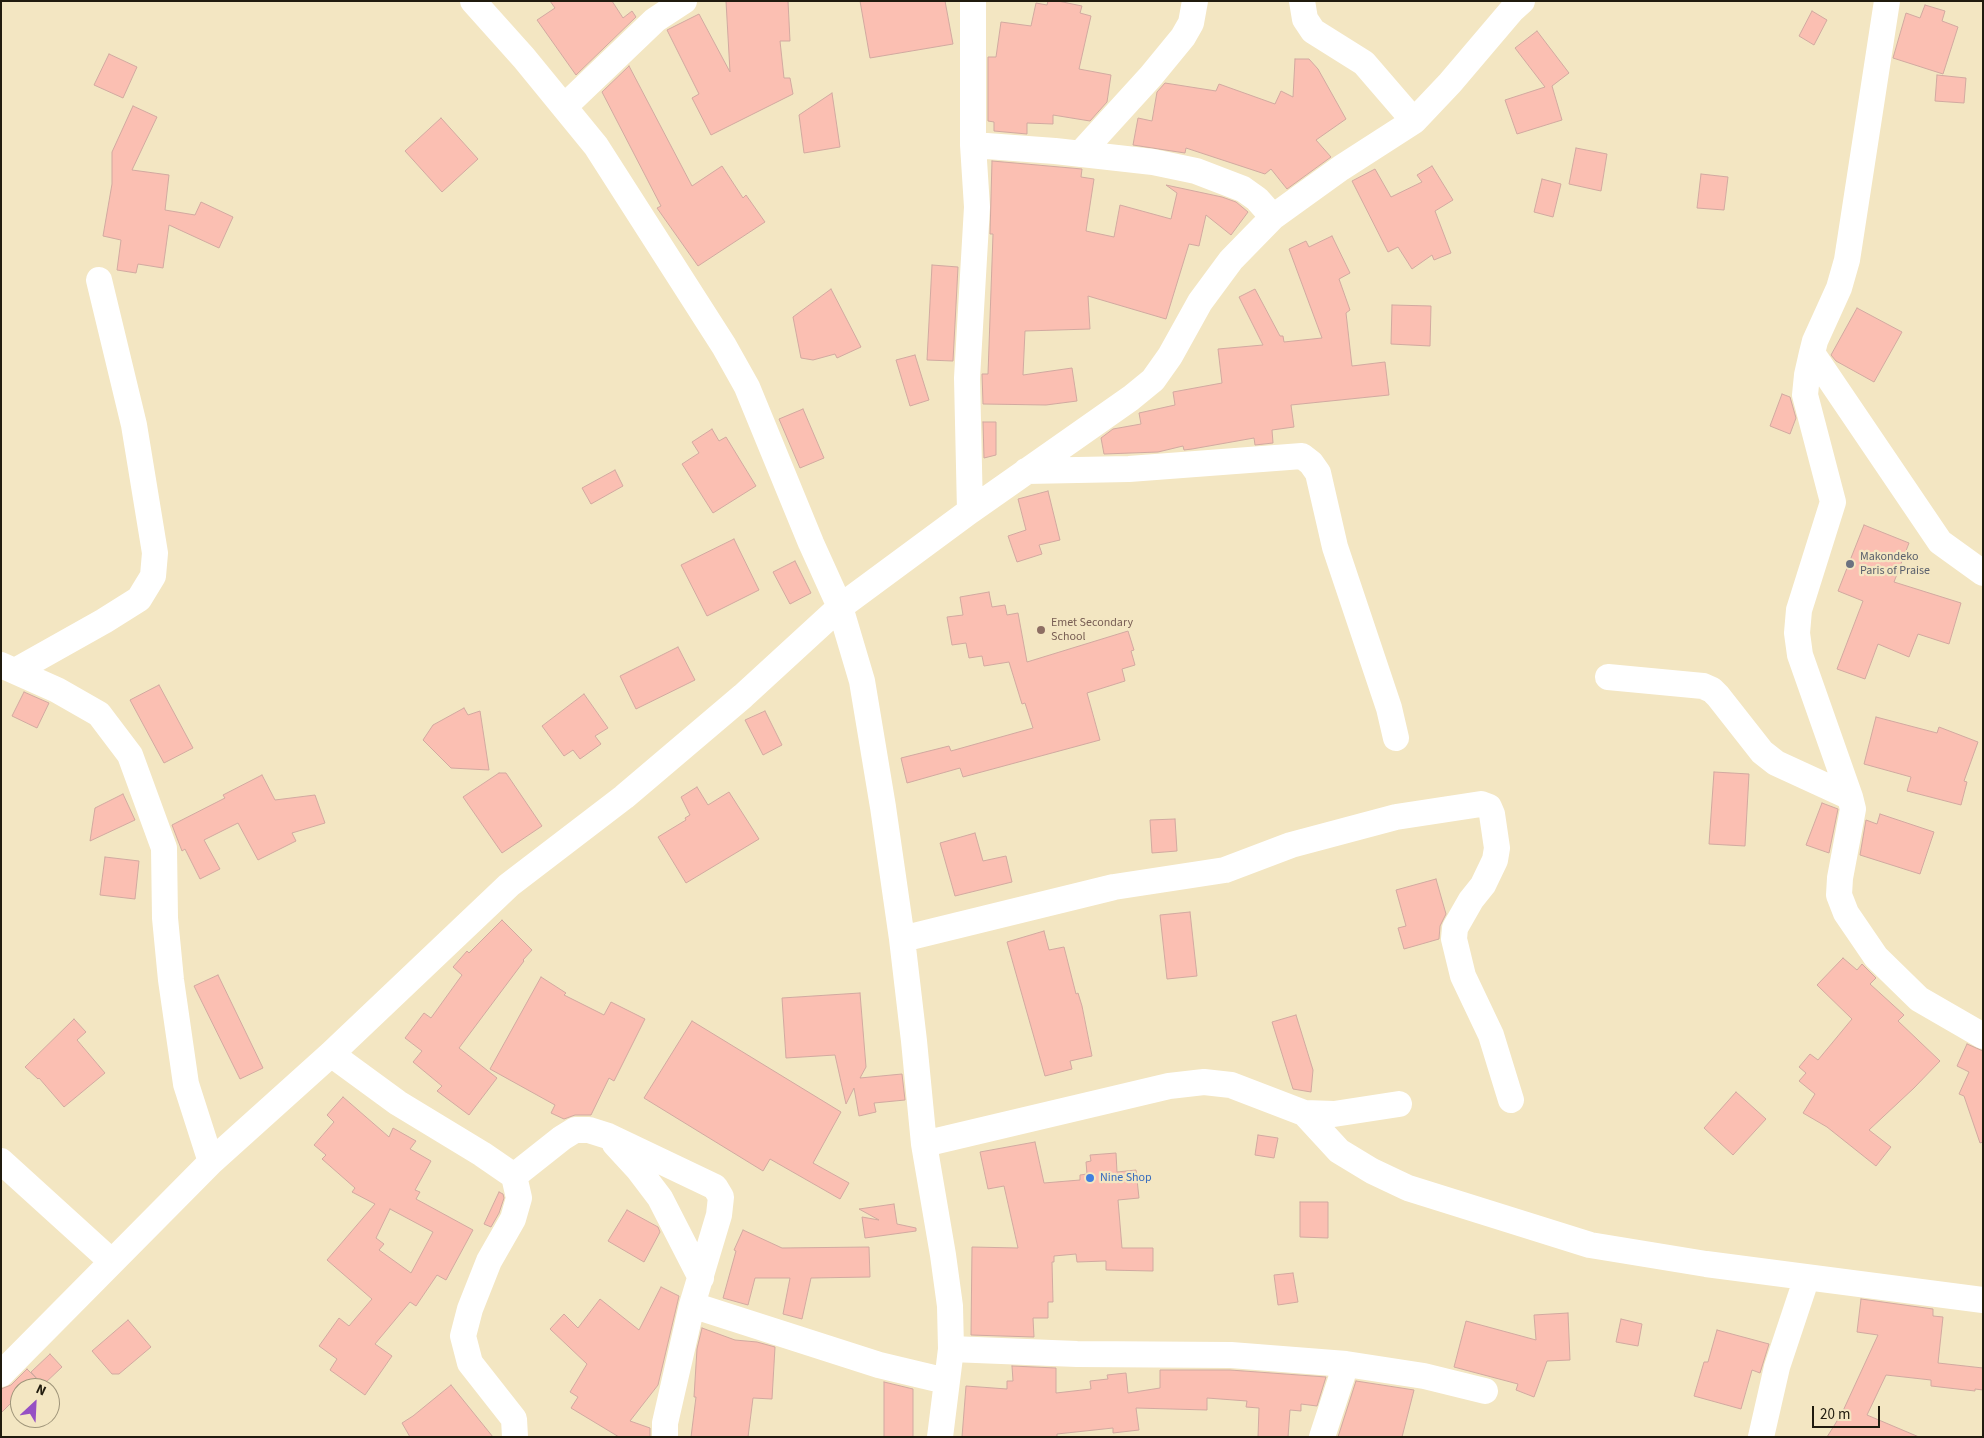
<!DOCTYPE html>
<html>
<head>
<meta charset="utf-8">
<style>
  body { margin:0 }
  #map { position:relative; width:1984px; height:1438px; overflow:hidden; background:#f3e6c2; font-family:"Source Sans 3",sans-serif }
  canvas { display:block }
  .frame { position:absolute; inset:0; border:2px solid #201b0e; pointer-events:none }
  .north { position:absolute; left:10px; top:1378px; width:50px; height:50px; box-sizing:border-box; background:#f3e6c2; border:1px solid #9f957a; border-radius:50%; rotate:25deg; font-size:14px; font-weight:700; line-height:20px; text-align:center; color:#201b0e }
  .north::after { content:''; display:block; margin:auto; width:18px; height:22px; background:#9650c4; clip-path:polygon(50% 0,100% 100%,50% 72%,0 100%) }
  .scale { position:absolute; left:1812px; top:1406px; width:68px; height:22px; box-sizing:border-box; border:2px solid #201b0e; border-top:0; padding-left:6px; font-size:15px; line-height:18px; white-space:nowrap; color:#201b0e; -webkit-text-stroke:4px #f3e6c2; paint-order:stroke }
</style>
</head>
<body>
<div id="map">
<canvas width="1984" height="1438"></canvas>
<div class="frame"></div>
<div class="north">N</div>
<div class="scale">20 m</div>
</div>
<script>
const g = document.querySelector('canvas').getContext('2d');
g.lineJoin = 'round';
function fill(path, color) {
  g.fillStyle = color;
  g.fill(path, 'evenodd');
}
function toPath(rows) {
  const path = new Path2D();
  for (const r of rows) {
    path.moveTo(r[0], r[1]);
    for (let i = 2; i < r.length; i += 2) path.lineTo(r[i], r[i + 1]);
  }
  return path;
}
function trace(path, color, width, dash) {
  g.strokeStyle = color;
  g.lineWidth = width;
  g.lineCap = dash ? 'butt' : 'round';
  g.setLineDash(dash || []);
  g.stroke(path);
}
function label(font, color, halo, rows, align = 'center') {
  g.font = font + ' "Source Sans 3",sans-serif';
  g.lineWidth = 4.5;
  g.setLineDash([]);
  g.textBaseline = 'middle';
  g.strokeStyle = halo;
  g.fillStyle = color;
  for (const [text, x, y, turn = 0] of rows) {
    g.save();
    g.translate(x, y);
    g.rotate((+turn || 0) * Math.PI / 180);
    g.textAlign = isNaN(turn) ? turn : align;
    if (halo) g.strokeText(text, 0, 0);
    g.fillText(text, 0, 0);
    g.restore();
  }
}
const building = toPath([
  [550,1,612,1,623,18,632,11,636,17,576,75,537,20,555,8,550,1],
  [726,1,788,1,790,41,780,41,784,78,790,78,793,94,711,135,692,98,699,94,667,30,699,14,730,72,726,1],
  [860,1,945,1,953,44,870,58,860,1],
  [1048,1,1058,1,1082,6,1080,13,1091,16,1079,69,1111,75,1107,102,1090,121,1053,115,1053,124,1027,123,1027,134,994,131,994,122,988,121,988,57,996,57,1001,22,1031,26,1036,3,1047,5,1048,1],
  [1925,5,1945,11,1942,21,1958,27,1943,74,1893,58,1906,13,1920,18,1925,5],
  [1812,11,1827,20,1814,45,1799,36,1812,11],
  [1537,31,1569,73,1552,86,1562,120,1517,134,1505,100,1545,87,1515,48,1537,31],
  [109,54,137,67,123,98,94,85,109,54],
  [1295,59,1309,59,1318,69,1346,119,1316,140,1331,157,1287,189,1271,169,1265,174,1186,148,1185,153,1133,145,1138,118,1152,121,1157,92,1165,83,1216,91,1219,84,1275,104,1281,91,1293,97,1295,59],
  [629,66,692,186,722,166,743,198,746,195,765,222,698,266,657,208,661,206,602,92,629,66],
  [1937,75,1966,78,1964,103,1935,101,1937,75],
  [832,93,840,147,804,153,799,115,832,93],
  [133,106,157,117,132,170,169,175,165,210,195,215,201,202,233,217,219,248,169,225,163,268,138,264,136,273,117,270,121,240,103,236,112,184,112,152,133,106],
  [441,118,478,159,442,192,405,151,441,118],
  [1576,148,1607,154,1601,191,1569,184,1576,148],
  [992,161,1082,169,1081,177,1094,179,1086,231,1114,237,1120,205,1171,219,1177,193,1166,185,1222,197,1236,202,1248,212,1231,235,1206,215,1199,246,1189,244,1166,319,1088,296,1090,329,1025,331,1023,375,1072,368,1077,401,1046,405,983,404,982,374,988,374,993,234,990,234,992,161],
  [1432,166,1453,200,1435,211,1451,253,1434,260,1432,255,1412,269,1398,247,1388,252,1352,181,1375,169,1391,197,1422,182,1417,175,1432,166],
  [1701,174,1728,177,1724,210,1697,208,1701,174],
  [1542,179,1561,184,1553,217,1534,212,1542,179],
  [1332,236,1350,273,1339,279,1350,310,1346,313,1352,366,1385,362,1389,395,1291,405,1294,427,1272,430,1273,443,1255,445,1254,438,1192,449,1184,450,1183,446,1158,452,1104,454,1101,438,1113,429,1141,424,1139,413,1175,405,1173,392,1222,383,1218,349,1263,345,1239,297,1255,289,1280,336,1283,336,1284,342,1322,338,1289,249,1306,241,1309,247,1332,236],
  [932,265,958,267,953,361,927,360,932,265],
  [831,289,861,347,837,358,835,354,813,360,801,358,793,317,831,289],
  [1392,305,1431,306,1430,346,1391,344,1392,305],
  [1857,308,1902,332,1874,382,1836,361,1831,355,1857,308],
  [915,355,929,400,910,406,896,360,915,355],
  [1782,394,1790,397,1796,418,1790,434,1770,426,1782,394],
  [803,409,824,458,800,468,779,419,803,409],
  [983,422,996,422,996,455,984,458,983,422],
  [712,429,719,441,726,437,756,486,713,513,682,464,699,453,692,442,712,429],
  [615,470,623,486,591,504,582,488,615,470],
  [1048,491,1060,540,1039,545,1042,554,1017,562,1008,536,1026,530,1018,499,1048,491],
  [1864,525,1909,543,1894,582,1961,603,1949,644,1918,634,1909,657,1878,644,1865,679,1837,669,1863,601,1838,591,1864,525],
  [734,539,759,590,707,616,681,565,734,539],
  [795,561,811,593,790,604,773,572,795,561],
  [989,592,992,607,1005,605,1007,615,1018,613,1027,662,1128,631,1134,650,1131,651,1135,665,1122,669,1125,681,1087,693,1100,740,963,777,960,768,907,783,901,758,949,746,951,751,1033,728,1025,703,1022,704,1009,662,984,666,982,656,969,658,966,643,952,645,947,617,963,615,960,597,989,592],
  [678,647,695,680,636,709,620,676,678,647],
  [159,685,193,748,164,763,130,700,159,685],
  [24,692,49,703,37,728,12,716,24,692],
  [584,694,608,728,595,736,601,744,580,759,573,750,564,756,542,726,584,694],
  [464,708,468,715,480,711,489,770,451,768,423,740,433,725,464,708],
  [765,711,782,745,763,755,745,720,765,711],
  [1876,717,1937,733,1939,727,1978,742,1964,781,1967,782,1961,805,1907,791,1911,777,1864,764,1876,717],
  [1714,772,1749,774,1745,846,1709,844,1714,772],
  [499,773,506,773,542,826,502,853,463,797,499,773],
  [262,775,275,800,315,795,325,823,292,833,296,841,258,860,238,823,204,840,220,869,200,879,185,849,182,851,172,825,225,798,223,795,262,775],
  [697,787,708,805,729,792,759,839,686,883,658,837,686,820,685,818,690,815,681,797,697,787],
  [123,794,135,820,90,841,95,808,123,794],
  [1822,803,1838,809,1829,853,1806,845,1822,803],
  [1880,814,1934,832,1920,874,1860,855,1866,820,1877,824,1880,814],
  [1175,819,1177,851,1152,853,1150,820,1175,819],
  [975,833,983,861,1006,856,1012,882,955,896,940,843,975,833],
  [105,857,139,861,135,899,100,895,105,857],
  [1436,879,1446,914,1440,926,1439,939,1404,949,1398,928,1406,926,1396,890,1436,879],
  [1190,912,1197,976,1167,979,1160,915,1190,912],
  [502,920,532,950,523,960,524,961,459,1048,497,1078,469,1115,437,1091,442,1086,413,1062,422,1051,405,1038,424,1013,431,1018,462,975,453,967,467,951,469,953,502,920],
  [1044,931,1049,950,1064,947,1076,994,1078,993,1082,1006,1092,1056,1070,1061,1072,1069,1045,1076,1007,942,1044,931],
  [1843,958,1857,970,1862,964,1876,978,1870,984,1904,1015,1898,1021,1940,1061,1914,1088,1869,1130,1891,1147,1876,1166,1827,1127,1803,1113,1815,1094,1799,1081,1806,1073,1799,1067,1810,1054,1818,1060,1852,1019,1817,985,1843,958],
  [218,975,263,1068,240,1079,194,986,218,975],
  [541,977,566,993,564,995,604,1015,611,1002,645,1019,614,1081,609,1078,591,1115,575,1115,564,1119,551,1113,555,1105,490,1069,541,977],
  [860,993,866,1067,860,1078,902,1074,905,1100,874,1103,876,1112,859,1116,854,1088,846,1104,835,1055,786,1058,782,998,860,993],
  [1296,1015,1313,1070,1311,1092,1293,1089,1272,1022,1296,1015],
  [74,1019,86,1032,77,1040,105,1073,64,1107,39,1078,38,1079,25,1067,74,1019],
  [692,1021,841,1112,813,1163,849,1183,840,1199,770,1159,763,1171,644,1098,692,1021],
  [1967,1044,1983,1051,1983,1142,1980,1143,1964,1096,1959,1094,1969,1072,1957,1066,1967,1044],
  [1736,1092,1766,1119,1733,1155,1704,1128,1736,1092],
  [343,1097,389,1137,393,1128,416,1141,410,1149,431,1161,415,1190,420,1192,416,1199,473,1230,446,1280,437,1275,416,1306,410,1302,375,1344,392,1356,365,1395,330,1370,337,1359,319,1346,339,1318,349,1326,372,1299,327,1260,375,1204,352,1192,355,1188,322,1159,326,1155,314,1145,334,1122,327,1115,343,1097],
  [390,1209,433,1232,411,1273,379,1250,384,1244,376,1238,390,1209],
  [1258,1135,1278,1138,1274,1158,1255,1155,1258,1135],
  [1035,1142,1044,1183,1080,1180,1080,1175,1087,1174,1086,1162,1091,1161,1090,1155,1116,1153,1117,1172,1136,1170,1139,1198,1118,1200,1122,1248,1153,1248,1153,1271,1106,1270,1106,1261,1077,1262,1076,1254,1054,1256,1054,1262,1052,1262,1053,1302,1048,1302,1048,1318,1033,1318,1034,1337,971,1335,972,1247,1018,1248,1004,1186,988,1189,980,1152,1035,1142],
  [499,1192,503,1194,504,1198,499,1213,491,1227,484,1224,499,1192],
  [1300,1202,1328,1202,1328,1238,1300,1237,1300,1202],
  [894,1204,897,1224,916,1228,916,1231,865,1238,862,1217,879,1220,859,1209,894,1204],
  [627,1210,658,1227,660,1232,644,1262,608,1241,627,1210],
  [743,1230,782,1248,869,1247,870,1277,811,1278,802,1319,783,1314,790,1278,755,1278,748,1305,723,1298,736,1251,734,1250,743,1230],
  [1293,1273,1298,1302,1278,1305,1274,1275,1293,1273],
  [661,1287,679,1296,658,1385,630,1421,650,1428,650,1437,619,1437,571,1408,578,1397,570,1392,587,1364,550,1329,564,1314,578,1328,600,1299,639,1330,661,1287],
  [1861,1299,1933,1309,1933,1316,1943,1317,1938,1363,1983,1368,1983,1390,1975,1389,1975,1391,1931,1386,1931,1380,1886,1375,1867,1415,1919,1437,1827,1437,1842,1413,1878,1335,1857,1332,1861,1299],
  [1568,1313,1570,1360,1547,1361,1534,1397,1516,1390,1518,1384,1454,1367,1466,1321,1536,1340,1534,1315,1568,1313],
  [1621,1319,1642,1324,1638,1346,1616,1342,1621,1319],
  [128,1320,151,1347,119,1374,112,1374,92,1351,128,1320],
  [702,1328,735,1340,757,1342,775,1347,772,1399,753,1398,748,1437,691,1437,696,1397,694,1397,697,1349,702,1328],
  [1717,1330,1769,1344,1760,1373,1752,1370,1741,1409,1694,1396,1704,1362,1708,1362,1717,1330],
  [50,1354,62,1367,43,1385,31,1372,50,1354],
  [1012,1366,1056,1368,1056,1393,1091,1389,1090,1381,1108,1379,1107,1375,1126,1373,1128,1393,1160,1388,1160,1370,1230,1370,1326,1377,1317,1406,1301,1404,1301,1411,1290,1410,1288,1437,1258,1437,1259,1408,1246,1407,1247,1401,1207,1398,1207,1410,1136,1408,1139,1430,1113,1433,1113,1428,1057,1434,1057,1437,962,1437,966,1386,1007,1389,1007,1381,1013,1381,1012,1366],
  [27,1369,36,1378,26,1388,20,1388,20,1394,1,1413,1,1389,11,1385,27,1369],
  [1356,1381,1414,1390,1402,1437,1338,1437,1356,1381],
  [884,1382,913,1389,913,1437,884,1437,884,1382],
  [451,1385,493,1437,410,1437,402,1423,413,1416,451,1385]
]);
fill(building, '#fbbfb2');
trace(building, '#d1a9a0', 1);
trace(toPath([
  [473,1,524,58,596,146,724,346,747,387,811,543,840,607,862,681,883,807,902,939,914,1041,924,1144,943,1255,950,1306,951,1349,940,1437],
  [1302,1,1305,19,1313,31,1364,63,1414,121],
  [1887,1,1847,260,1839,288,1815,341,1812,353,1940,542,1983,573],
  [564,107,655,20,684,1],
  [973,145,1055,151,1153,162,1196,171,1243,189,1257,199,1273,217],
  [1080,154,1151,76,1183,37,1191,23,1195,1],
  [1812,353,1807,375,1805,395,1833,502,1799,610,1797,633,1800,655,1850,797,1853,809,1840,878,1839,895,1846,913,1876,957,1919,999,1983,1036],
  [1026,471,1129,469,1302,456,1311,463,1318,473,1335,547,1389,708,1396,738],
  [970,511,967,378,977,207,973,145,973,1],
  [1,665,57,690,99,714,130,755,164,848,165,918,171,980,186,1084,211,1162],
  [15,671,104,621,139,599,153,576,155,553,134,425,99,280],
  [1608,677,1703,686,1712,690,1718,696,1762,752,1776,763,1850,797],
  [902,939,1114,887,1225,870,1291,845,1396,817,1481,804,1489,807,1492,814,1497,848,1495,860,1483,885,1471,900,1455,928,1454,939,1463,976,1491,1035,1511,1100],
  [331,1054,398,1103,482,1154,514,1176,519,1198,513,1219,489,1261,470,1309,463,1336,470,1363,514,1419,515,1437],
  [1304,1113,1339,1151,1372,1171,1408,1188,1590,1245,1706,1264,1983,1300],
  [615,1144,638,1169,660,1198,701,1278],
  [924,1144,1169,1086,1204,1082,1231,1085,1304,1113,1334,1114,1399,1104],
  [1,1161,111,1261],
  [514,1176,562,1138,575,1130,589,1130,608,1136,715,1187,721,1197,719,1215,692,1305,665,1423,665,1437],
  [692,1305,879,1365,946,1381],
  [951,1349,1077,1354,1231,1355,1346,1364,1424,1376,1485,1391],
  [1,1374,211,1162,331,1054,509,885,624,797,743,696,840,607,970,511,1131,398,1153,380,1170,356,1200,302,1231,260,1273,217,1341,168,1414,121,1450,83,1512,10,1522,1],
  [1322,1437,1346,1364],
  [1761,1437,1777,1367,1807,1277]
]), '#fff', 26);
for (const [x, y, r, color] of [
  [1850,564,5,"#6b7280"],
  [1041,630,5,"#8d6e63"],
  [1090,1178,5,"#3f7fe0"]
]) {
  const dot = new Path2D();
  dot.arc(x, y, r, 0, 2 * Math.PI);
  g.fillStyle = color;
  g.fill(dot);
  trace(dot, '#f3e6c2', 2);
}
label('12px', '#5b616d', '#f3e6c2', [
  ["Makondeko",1860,557],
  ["Paris of Praise",1860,571]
], 'left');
label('12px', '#785e54', '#f3e6c2', [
  ["Emet Secondary",1051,623],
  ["School",1051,637]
], 'left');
label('12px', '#366cbe', '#f3e6c2', [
  ["Nine Shop",1100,1178]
], 'left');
</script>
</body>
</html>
